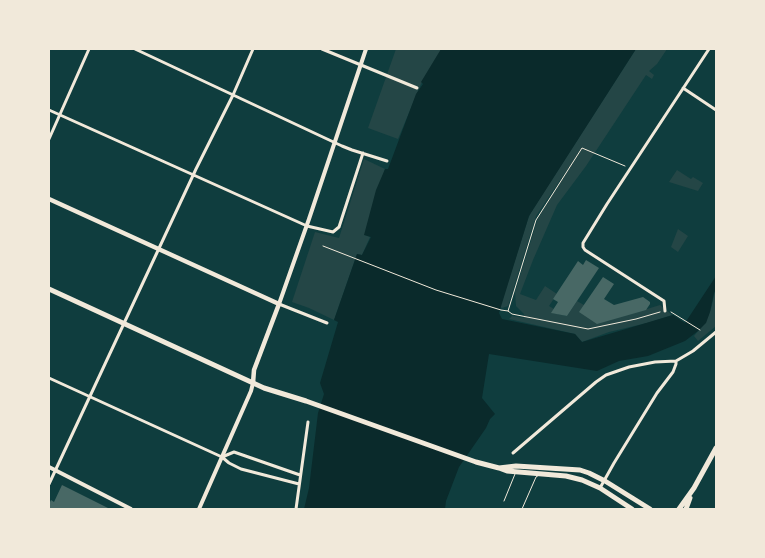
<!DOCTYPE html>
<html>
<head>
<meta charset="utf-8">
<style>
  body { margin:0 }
  #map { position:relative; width:765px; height:558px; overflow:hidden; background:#0f3d3e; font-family:Jost,sans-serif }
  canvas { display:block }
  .frame { position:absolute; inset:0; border:50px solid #f1e9da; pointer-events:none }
</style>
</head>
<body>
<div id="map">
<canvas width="765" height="558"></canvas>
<div class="frame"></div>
</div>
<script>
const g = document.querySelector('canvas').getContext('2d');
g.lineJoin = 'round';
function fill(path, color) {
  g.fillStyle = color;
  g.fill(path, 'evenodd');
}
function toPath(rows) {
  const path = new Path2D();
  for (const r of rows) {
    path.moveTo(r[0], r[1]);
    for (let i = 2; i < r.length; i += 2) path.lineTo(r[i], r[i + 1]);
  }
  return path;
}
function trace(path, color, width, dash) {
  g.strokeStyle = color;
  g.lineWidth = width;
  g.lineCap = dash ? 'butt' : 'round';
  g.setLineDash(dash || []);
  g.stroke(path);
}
fill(toPath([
  [396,49,442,49,421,84,398,139,368,128],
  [636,49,667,49,657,64,649,71,654,75,652,79,646,75,586,166,557,205,533,260,520,294,536,300,545,286,557,294,549,306,554,309,552,313,567,316,577,301,584,305,647,309,660,305,672,315,647,323,609,332,582,342,575,334,509,319,512,316,524,318,524,314,516,306,515,292,538,218,569,167,536,216,508,306,502,308,500,307,528,219,531,212],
  [364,159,385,169,365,235,370,237,362,255,357,254,334,320,309,308,292,302,315,232,339,238],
  [677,170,691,179,693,177,703,183,698,191,669,182],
  [678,229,688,236,678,252,671,247],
  [716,287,716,326,698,341,694,336,703,325,707,318,711,309]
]), '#244646');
fill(toPath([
  [441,49,636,49,529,216,499,313,502,319,575,334,582,342,673,315,685,323,716,276,716,289,714,293,710,312,706,323,698,331,685,341,648,356,619,361,597,371,489,354,482,398,495,414,490,419,486,428,459,467,446,501,445,509,304,509,309,488,318,413,324,394,320,383,338,322,334,320,357,254,362,255,371,237,364,235,376,190,385,169,388,169,416,94,423,84,421,82]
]), '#0a2a2b');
fill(toPath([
  [586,260,599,268,567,316,551,313,558,302,553,299,578,261,583,265],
  [603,277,614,284,604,299,614,305,643,297,650,302,650,304,646,310,597,324,579,312],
  [62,485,110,509,49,509,49,504,51,500,54,502]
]), '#486865');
trace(toPath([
  [625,166,582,148,536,220,508,311,512,314,522,316,588,329,636,319,660,312],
  [323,246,436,290,501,310,508,311],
  [671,312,700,330]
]), '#f1e9da', 1);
trace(toPath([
  [504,501,515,474],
  [522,509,536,477,539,475]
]), '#f1e9da', 1);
trace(toPath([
  [135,49,342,146,352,150,387,161],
  [322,49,417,88],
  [683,88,716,110],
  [49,110,307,226,333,232,339,227,363,153],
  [49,139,89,49],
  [279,304,327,323],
  [665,311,664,301,585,250,583,247,583,243,607,204,709,49],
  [49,378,222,457,229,463,241,469,299,484],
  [513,453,596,382,606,375,629,367,655,362,676,361,693,351,716,332],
  [222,457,234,452,300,475],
  [49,484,196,169,233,95,253,49],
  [600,488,614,463,657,393,673,372,676,364,676,361],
  [296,509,308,422]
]), '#f1e9da', 3);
trace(toPath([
  [279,304,309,219,366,49],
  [49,467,131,509],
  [199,509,251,391,253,383]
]), '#f1e9da', 4);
trace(toPath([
  [49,199,279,304,254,370,253,383]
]), '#f1e9da', 4.5);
trace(toPath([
  [49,289,264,388,306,401,476,462,499,468,507,471,566,476,582,480,600,488,632,509],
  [499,468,516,466,580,470,589,473,605,481,650,509],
  [679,509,694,488,716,448],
  [686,509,690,498]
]), '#f1e9da', 5);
</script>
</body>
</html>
